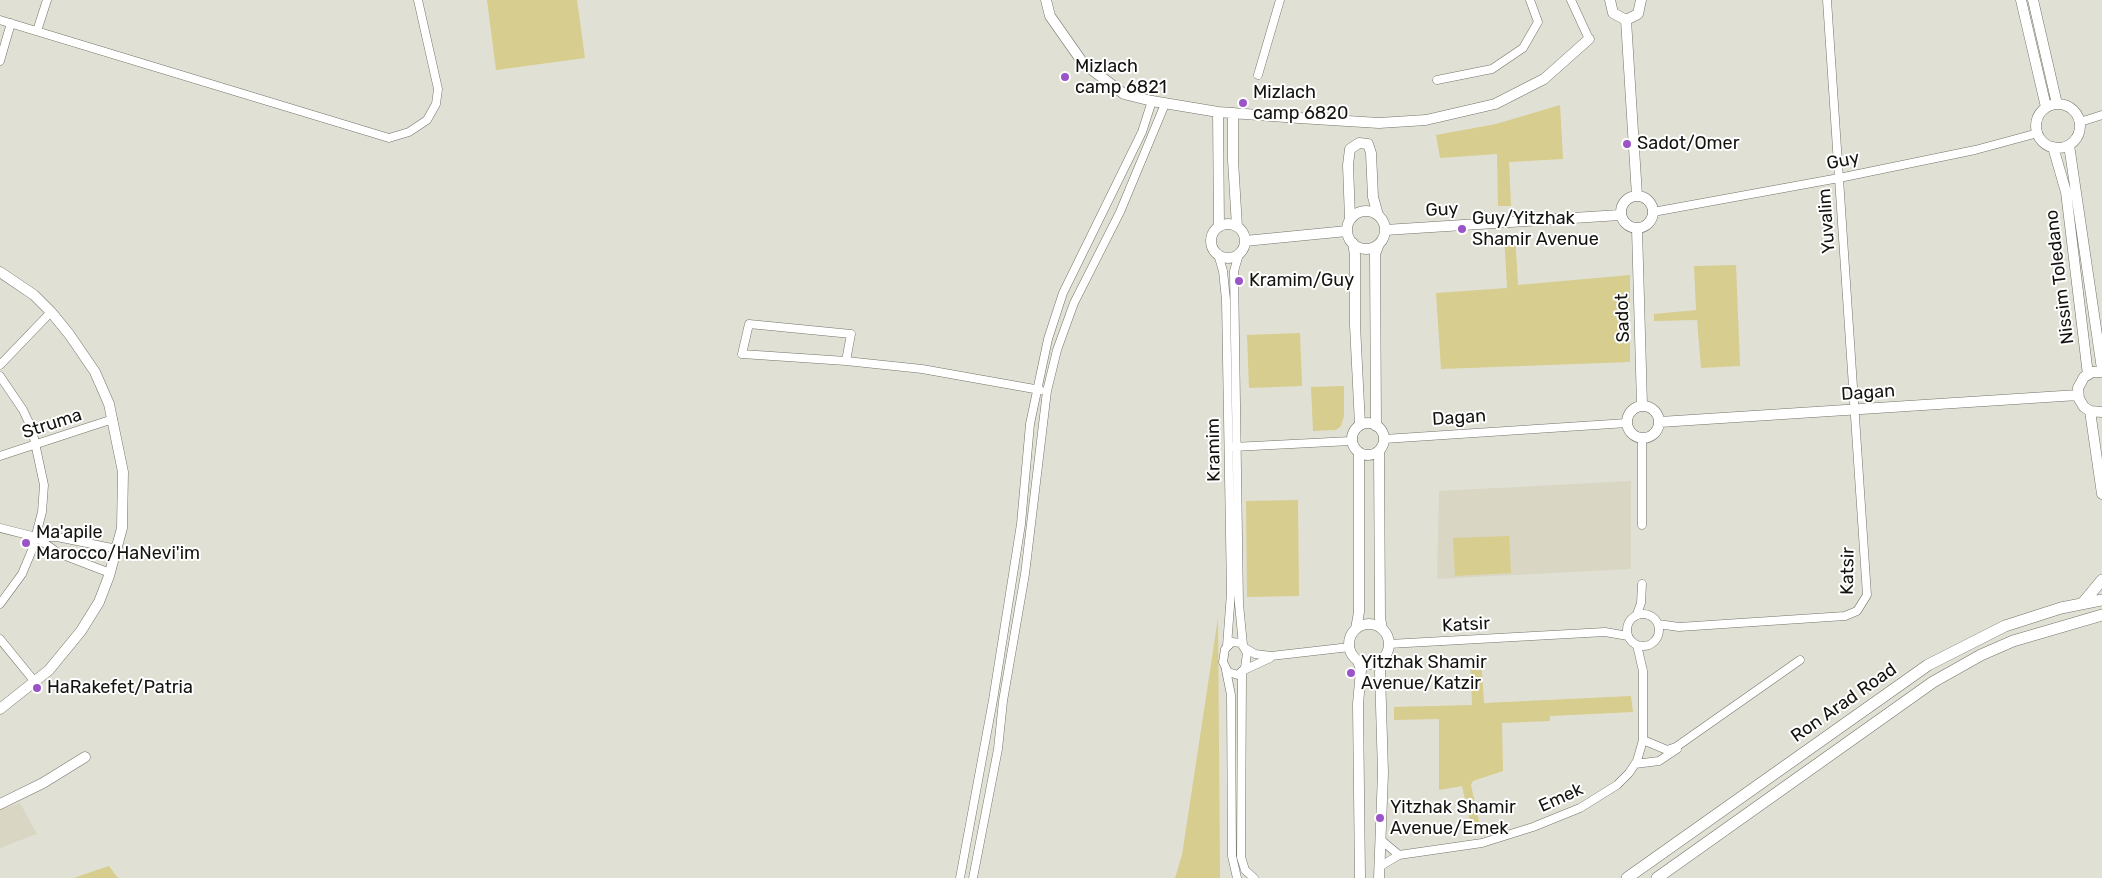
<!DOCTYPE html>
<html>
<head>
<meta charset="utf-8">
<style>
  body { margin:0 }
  canvas { display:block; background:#e1e0d4 }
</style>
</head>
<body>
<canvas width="2102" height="878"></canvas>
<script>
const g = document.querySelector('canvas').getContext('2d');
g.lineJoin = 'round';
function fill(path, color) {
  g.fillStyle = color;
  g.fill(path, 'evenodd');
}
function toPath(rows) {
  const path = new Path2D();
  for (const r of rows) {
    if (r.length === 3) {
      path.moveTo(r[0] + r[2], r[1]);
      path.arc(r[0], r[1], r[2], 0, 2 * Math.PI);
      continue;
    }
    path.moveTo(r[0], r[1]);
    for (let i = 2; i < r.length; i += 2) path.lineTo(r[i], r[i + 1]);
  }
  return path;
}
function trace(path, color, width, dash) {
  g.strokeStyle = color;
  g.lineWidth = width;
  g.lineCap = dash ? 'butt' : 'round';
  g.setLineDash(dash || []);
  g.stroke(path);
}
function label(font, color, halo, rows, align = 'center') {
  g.font = font + ' Rubik,sans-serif';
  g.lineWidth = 4;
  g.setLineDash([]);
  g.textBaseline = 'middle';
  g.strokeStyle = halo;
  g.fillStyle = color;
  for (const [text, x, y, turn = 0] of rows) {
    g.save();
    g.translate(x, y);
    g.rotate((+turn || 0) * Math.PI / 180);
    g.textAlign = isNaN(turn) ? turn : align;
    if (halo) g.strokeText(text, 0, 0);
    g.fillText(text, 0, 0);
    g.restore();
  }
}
fill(toPath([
  [1631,481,1631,569,1437,579,1439,491],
  [20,803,37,834,0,848,0,810]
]), '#d9d6c3');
fill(toPath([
  [487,0,577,0,585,58,496,70],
  [1560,105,1563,159,1509,162,1511,206,1498,206,1497,154,1440,158,1436,135,1496,124],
  [1515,234,1518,285,1630,275,1630,362,1441,369,1436,293,1507,288,1504,235],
  [1736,265,1740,366,1701,368,1697,320,1654,321,1654,314,1696,310,1694,266],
  [1300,333,1302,386,1249,388,1247,335],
  [1344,386,1344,416,1341,426,1336,430,1313,431,1311,387],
  [1298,500,1299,596,1247,597,1246,501],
  [1509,536,1511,573,1455,576,1453,538],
  [1218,618,1220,878,1175,878,1182,855],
  [1470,657,1481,657,1484,703,1631,696,1633,712,1550,716,1550,721,1502,723,1503,771,1473,781,1471,785,1481,830,1473,834,1462,786,1439,790,1439,719,1394,720,1394,707,1472,705],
  [109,866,118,878,74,878,91,872]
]), '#d7cd8e');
const minor = toPath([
  [1571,0,1589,39],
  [0,20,389,138,409,132,427,120,436,104,438,89,418,0],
  [37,31,47,0],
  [0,61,11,23],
  [1258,75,1280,0],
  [1437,80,1492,69,1523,48,1538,22,1530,0],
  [2080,122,2102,115],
  [1653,212,1839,178,1975,150,2038,133],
  [1218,254,1223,271,1226,300,1231,593,1227,646],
  [1239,254,1234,271,1239,604,1243,645],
  [846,361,851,334,749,324,742,354,846,361,922,369,1040,390],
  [0,365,51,312],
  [0,376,23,410,32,429,44,485,42,512,32,550,22,574,0,604],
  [1642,438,1642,525],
  [1384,439,1627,423],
  [1233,447,1351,441],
  [0,456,113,419],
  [0,528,36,537,57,537,117,549],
  [36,537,58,553,110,573],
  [1643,630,16],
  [1637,614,1641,603,1642,584],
  [1658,624,1679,627,1845,616,1857,611,1867,595,1827,0],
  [0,639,35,682],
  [1232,642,1241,643,1247,653,1245,668,1238,675,1228,672,1223,662,1225,649,1232,642],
  [1389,644,1605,632,1628,636],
  [1245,648,1255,654,1271,656,1350,647],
  [1226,670,1231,695,1232,856,1237,878],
  [1244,670,1270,658],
  [1242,673,1241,857,1245,870,1254,878],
  [1643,740,1667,750,1676,747,1800,660],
  [1635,764,1659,761,1677,749],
  [1381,840,1399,855],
  [1379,867,1399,855,1482,843,1533,827,1580,808,1617,785,1629,773,1637,761,1643,740,1643,671,1637,645],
  [960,878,993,700,1021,524,1030,424,1048,339,1063,293,1142,132,1152,101],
  [973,878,998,749,1003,701,1025,574,1047,391,1057,350,1074,303,1120,212,1165,104]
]);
const tertiary = toPath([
  [1046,0,1050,16,1083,63,1124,94,1152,101,1218,112,1299,118,1379,123,1426,120,1495,104,1544,79,1589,39],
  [1610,0,1613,13,1626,20,1638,14,1641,0],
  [2021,0,2046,107],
  [2033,0,2057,104],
  [1626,20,1637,196],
  [2058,126,22],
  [1218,112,1219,227],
  [1233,113,1233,160,1237,227],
  [2069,145,2102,369],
  [2053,147,2066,192,2088,375],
  [1637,212,16],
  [1366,230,19],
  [1350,219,1348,165,1350,149,1359,143,1368,144,1371,153,1373,197,1378,215],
  [1228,241,17],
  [1637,229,1642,405],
  [1385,230,1620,215],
  [1245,241,1347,231],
  [1353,243,1355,255,1355,325,1360,425],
  [0,272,34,295,51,312,69,334,95,372,109,404,123,472,122,528,109,576,99,602,81,631,49,670,0,709],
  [2102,372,2092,372,2084,377,2078,388,2079,399,2084,407,2090,411,2102,412],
  [1643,422,16],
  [2090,411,2102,494],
  [1660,422,2078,395],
  [1368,439,16],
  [1376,426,1375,254,1379,244],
  [1379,451,1380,618,1382,629],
  [1369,644,20],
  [1356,629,1359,612,1359,453],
  [1358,661,1361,670,1358,704,1360,878],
  [0,804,43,783,85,757],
  [1379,878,1383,773,1380,672,1383,659]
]);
const secondary = toPath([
  [2082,604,2102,580],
  [1627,878,1928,665,2005,626,2061,608,2102,600],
  [1657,878,1933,682,1981,655,2013,641,2102,615]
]);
trace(minor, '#757369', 9);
trace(tertiary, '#757369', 11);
trace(secondary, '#757369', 12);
trace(minor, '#fff', 8);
trace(tertiary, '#fff', 10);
trace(secondary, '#fff', 11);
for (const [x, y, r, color] of [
  [1065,77,5,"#9b54c8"],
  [1243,103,5,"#9b54c8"],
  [1627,144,5,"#9b54c8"],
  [1462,229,5,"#9b54c8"],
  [1239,281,5,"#9b54c8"],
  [26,543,5,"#9b54c8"],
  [1351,673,5,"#9b54c8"],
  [37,688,5,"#9b54c8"],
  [1380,818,5,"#9b54c8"]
]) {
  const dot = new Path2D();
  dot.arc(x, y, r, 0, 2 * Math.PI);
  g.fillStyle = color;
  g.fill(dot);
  trace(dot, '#fff', 2);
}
label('18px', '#14130f', '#fff', [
  ["Mizlach",1075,67],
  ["camp 6821",1075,88],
  ["Mizlach",1253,93],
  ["camp 6820",1253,114],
  ["Sadot/Omer",1637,144],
  ["Guy/Yitzhak",1472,219],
  ["Shamir Avenue",1472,240],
  ["Kramim/Guy",1249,281],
  ["Ma'apile",36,533],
  ["Marocco/HaNevi'im",36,554],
  ["Yitzhak Shamir",1361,663],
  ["Avenue/Katzir",1361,684],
  ["HaRakefet/Patria",47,688],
  ["Yitzhak Shamir",1390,808],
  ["Avenue/Emek",1390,829]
], 'left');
label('18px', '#14130f', '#fff', [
  ["Guy",1843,161,-11],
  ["Guy",1442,210,-3],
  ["Yuvalim",1827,221,-94],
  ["Nissim Toledano",2060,277,-97],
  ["Sadot",1623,318,-92],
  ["Dagan",1868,393,-4],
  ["Dagan",1459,418,-4],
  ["Struma",52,424,-18],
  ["Kramim",1214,450,-91],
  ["Katsir",1848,571,-89],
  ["Katsir",1466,625,-3],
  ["Ron Arad Road",1844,703,-35],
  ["Emek",1561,798,-24]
]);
</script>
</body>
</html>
